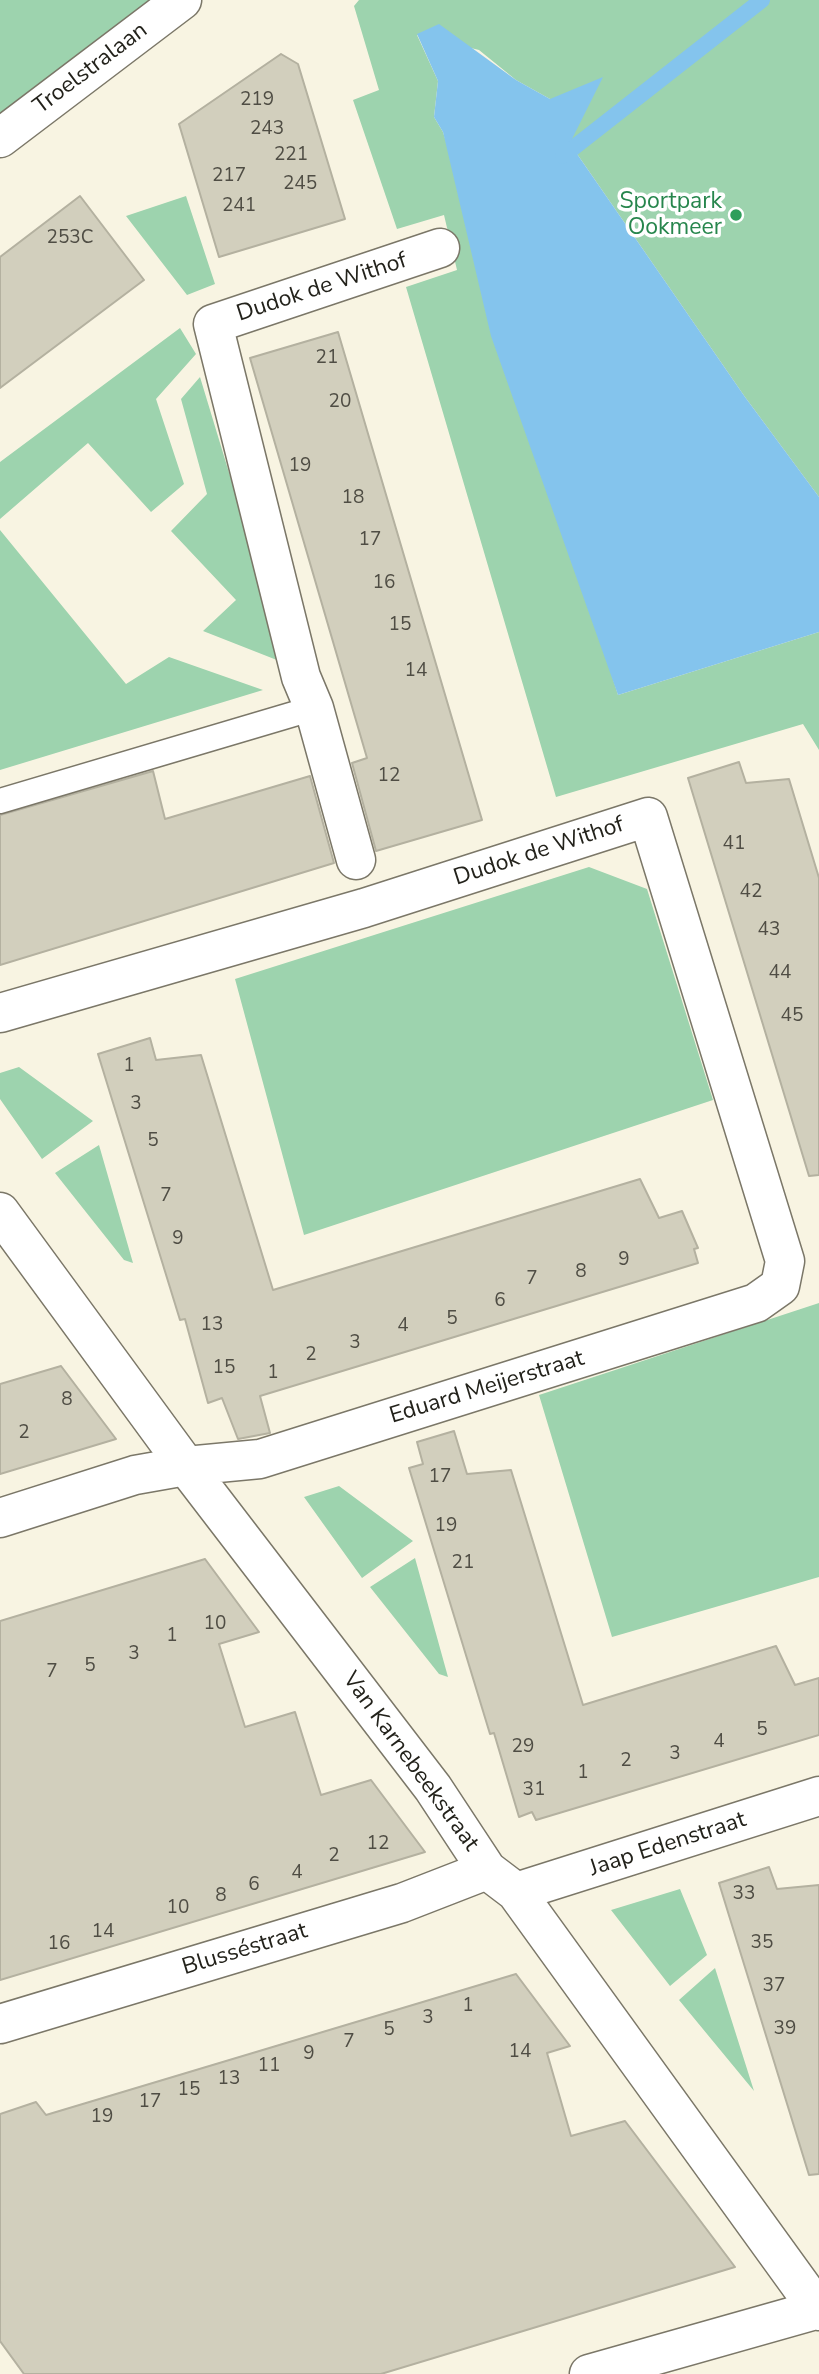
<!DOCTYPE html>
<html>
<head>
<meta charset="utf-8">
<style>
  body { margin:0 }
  canvas { display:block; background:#f8f4e2 }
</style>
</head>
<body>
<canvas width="819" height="2374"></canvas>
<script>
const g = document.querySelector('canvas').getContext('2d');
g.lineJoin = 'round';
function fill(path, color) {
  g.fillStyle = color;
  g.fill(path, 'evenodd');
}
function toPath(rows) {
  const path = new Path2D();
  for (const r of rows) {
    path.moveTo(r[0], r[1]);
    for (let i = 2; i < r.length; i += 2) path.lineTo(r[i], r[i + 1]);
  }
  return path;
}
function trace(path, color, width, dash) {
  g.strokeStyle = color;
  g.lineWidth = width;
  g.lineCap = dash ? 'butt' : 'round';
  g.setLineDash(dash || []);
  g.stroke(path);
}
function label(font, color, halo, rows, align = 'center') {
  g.font = font + ' "Nunito Sans",sans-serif';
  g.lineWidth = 7;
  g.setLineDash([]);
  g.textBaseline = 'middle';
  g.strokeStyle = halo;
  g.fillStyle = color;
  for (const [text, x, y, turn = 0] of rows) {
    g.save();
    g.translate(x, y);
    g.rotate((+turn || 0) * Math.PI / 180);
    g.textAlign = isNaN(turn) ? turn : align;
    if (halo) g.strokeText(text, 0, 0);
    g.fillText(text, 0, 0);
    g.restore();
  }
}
fill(toPath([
  [0,0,153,0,0,115],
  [359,0,819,0,819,497,745,397,575,151,563,156,550,99,516,80,479,50,417,35,438,81,434,117,443,132,618,695,819,632,819,750,803,724,556,797,406,287,457,270,444,215,397,229,353,100,379,90,354,6],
  [186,196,215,284,187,295,126,216],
  [180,328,196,354,156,399,184,484,151,512,88,443,0,519,0,462],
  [200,377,287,664,203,631,236,600,171,531,207,494,181,399],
  [0,530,126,684,169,657,263,690,0,770],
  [589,867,647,889,713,1100,304,1235,235,979],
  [19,1067,93,1121,42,1159,0,1099,0,1073],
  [99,1145,133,1263,124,1260,55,1173],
  [819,1303,819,1577,612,1637,539,1395],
  [339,1486,413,1541,362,1578,304,1497],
  [415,1558,448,1677,439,1674,370,1587],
  [680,1889,707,1955,670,1986,611,1910],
  [715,1968,754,2091,679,2000]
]), '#9dd3ae');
fill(toPath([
  [439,24,516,80,550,99,603,77,564,155,575,151,745,397,819,497,819,632,618,695,491,336,443,132,434,117,438,81,417,34]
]), '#84c4ed');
trace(toPath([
  [563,156,762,0]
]), '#84c4ed', 16);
const building = toPath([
  [281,54,298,64,345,219,219,257,179,124,281,54],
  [80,196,144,280,0,388,0,257,80,196],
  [338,332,482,820,376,851,352,763,367,758,250,358,338,332],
  [739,762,746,783,789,779,819,878,819,1175,809,1176,688,778,739,762],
  [153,771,165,819,310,776,334,863,0,965,0,815,153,771],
  [150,1038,156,1060,201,1055,273,1290,640,1179,659,1218,682,1211,698,1248,694,1249,698,1263,260,1396,270,1433,238,1439,222,1398,208,1403,185,1319,180,1320,98,1054,150,1038],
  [61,1366,116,1439,0,1474,0,1384,61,1366],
  [454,1431,467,1474,511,1470,583,1705,776,1646,795,1685,819,1678,819,1735,536,1820,532,1812,519,1817,494,1733,490,1734,409,1468,423,1464,417,1442,454,1431],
  [205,1559,259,1632,219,1644,245,1727,295,1712,321,1795,371,1780,425,1852,0,1980,0,1621,205,1559],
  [769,1867,777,1889,819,1885,819,2174,809,2175,719,1883,769,1867],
  [516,1974,570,2046,547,2053,571,2136,625,2121,735,2267,381,2374,24,2374,0,2341,0,2114,36,2102,46,2115,516,1974]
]);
fill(building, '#d2cfbd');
trace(building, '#b4b1a0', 2);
const service = toPath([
  [0,801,314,708]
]);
const minor = toPath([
  [356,860,314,708,301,677,213,324,440,248],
  [0,1013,364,908,648,817,785,1261,780,1286,756,1303,260,1459,186,1466,135,1475,0,1518],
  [0,1212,186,1466,433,1788,487,1870,516,1892,819,2311],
  [516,1892,819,1796],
  [0,2024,402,1903,487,1870],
  [589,2374,819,2309]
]);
const tertiary = toPath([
  [0,138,182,0]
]);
trace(service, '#7b7768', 27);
trace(minor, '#7b7768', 41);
trace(tertiary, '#7b7768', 41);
trace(service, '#fff', 24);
trace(minor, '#fff', 38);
trace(tertiary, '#fff', 38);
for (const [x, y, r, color] of [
  [736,215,7,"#2e9e5b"]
]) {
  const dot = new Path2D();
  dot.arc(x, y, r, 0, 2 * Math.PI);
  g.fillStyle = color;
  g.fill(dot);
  trace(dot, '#fff', 2.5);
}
label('19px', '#4f4d44', null, [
  ["219",257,100],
  ["243",267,129],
  ["221",291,155],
  ["217",229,176],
  ["245",300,184],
  ["241",239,206],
  ["253C",70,238],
  ["21",327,358],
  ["20",340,402],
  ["19",300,466],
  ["18",353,498],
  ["17",370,540],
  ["16",384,583],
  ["15",400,625],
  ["14",416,671],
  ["12",389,776],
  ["41",734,844],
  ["42",751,892],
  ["43",769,930],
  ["44",780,973],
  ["45",792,1016],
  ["1",129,1066],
  ["3",136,1104],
  ["5",153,1141],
  ["7",166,1196],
  ["9",178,1239],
  ["9",624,1260],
  ["8",581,1272],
  ["7",532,1279],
  ["6",500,1301],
  ["5",452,1319],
  ["13",212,1325],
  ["4",403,1326],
  ["3",355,1343],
  ["2",311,1355],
  ["15",224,1368],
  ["1",273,1373],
  ["8",67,1400],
  ["2",24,1433],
  ["17",440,1477],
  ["19",446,1526],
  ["21",463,1563],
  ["10",215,1624],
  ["1",172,1636],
  ["3",134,1654],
  ["5",90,1666],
  ["7",52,1672],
  ["5",762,1730],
  ["4",719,1742],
  ["29",523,1747],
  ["3",675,1754],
  ["2",626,1761],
  ["1",583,1773],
  ["31",534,1790],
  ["12",378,1844],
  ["2",334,1856],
  ["4",297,1873],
  ["6",254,1885],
  ["33",744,1894],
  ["8",221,1896],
  ["10",178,1908],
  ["14",103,1932],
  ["35",762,1943],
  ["16",59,1944],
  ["37",774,1986],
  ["1",468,2006],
  ["3",428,2018],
  ["39",785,2029],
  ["5",389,2030],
  ["7",349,2042],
  ["14",520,2052],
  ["9",309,2054],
  ["11",269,2066],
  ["13",229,2079],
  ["15",189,2090],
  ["17",150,2102],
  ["19",102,2117]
]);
label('23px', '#23221b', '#fff', [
  ["Troelstralaan",91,69,-37],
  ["Dudok de Withof",322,288,-18],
  ["Dudok de Withof",539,852,-18],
  ["Eduard Meijerstraat",487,1388,-17],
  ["Van Karnebeekstraat",410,1762,54],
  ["Jaap Edenstraat",668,1845,-18],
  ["Blusséstraat",245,1950,-17]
]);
label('23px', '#27864d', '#fff', [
  ["Sportpark",722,202],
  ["Ookmeer",722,228]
], 'right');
</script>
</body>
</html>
